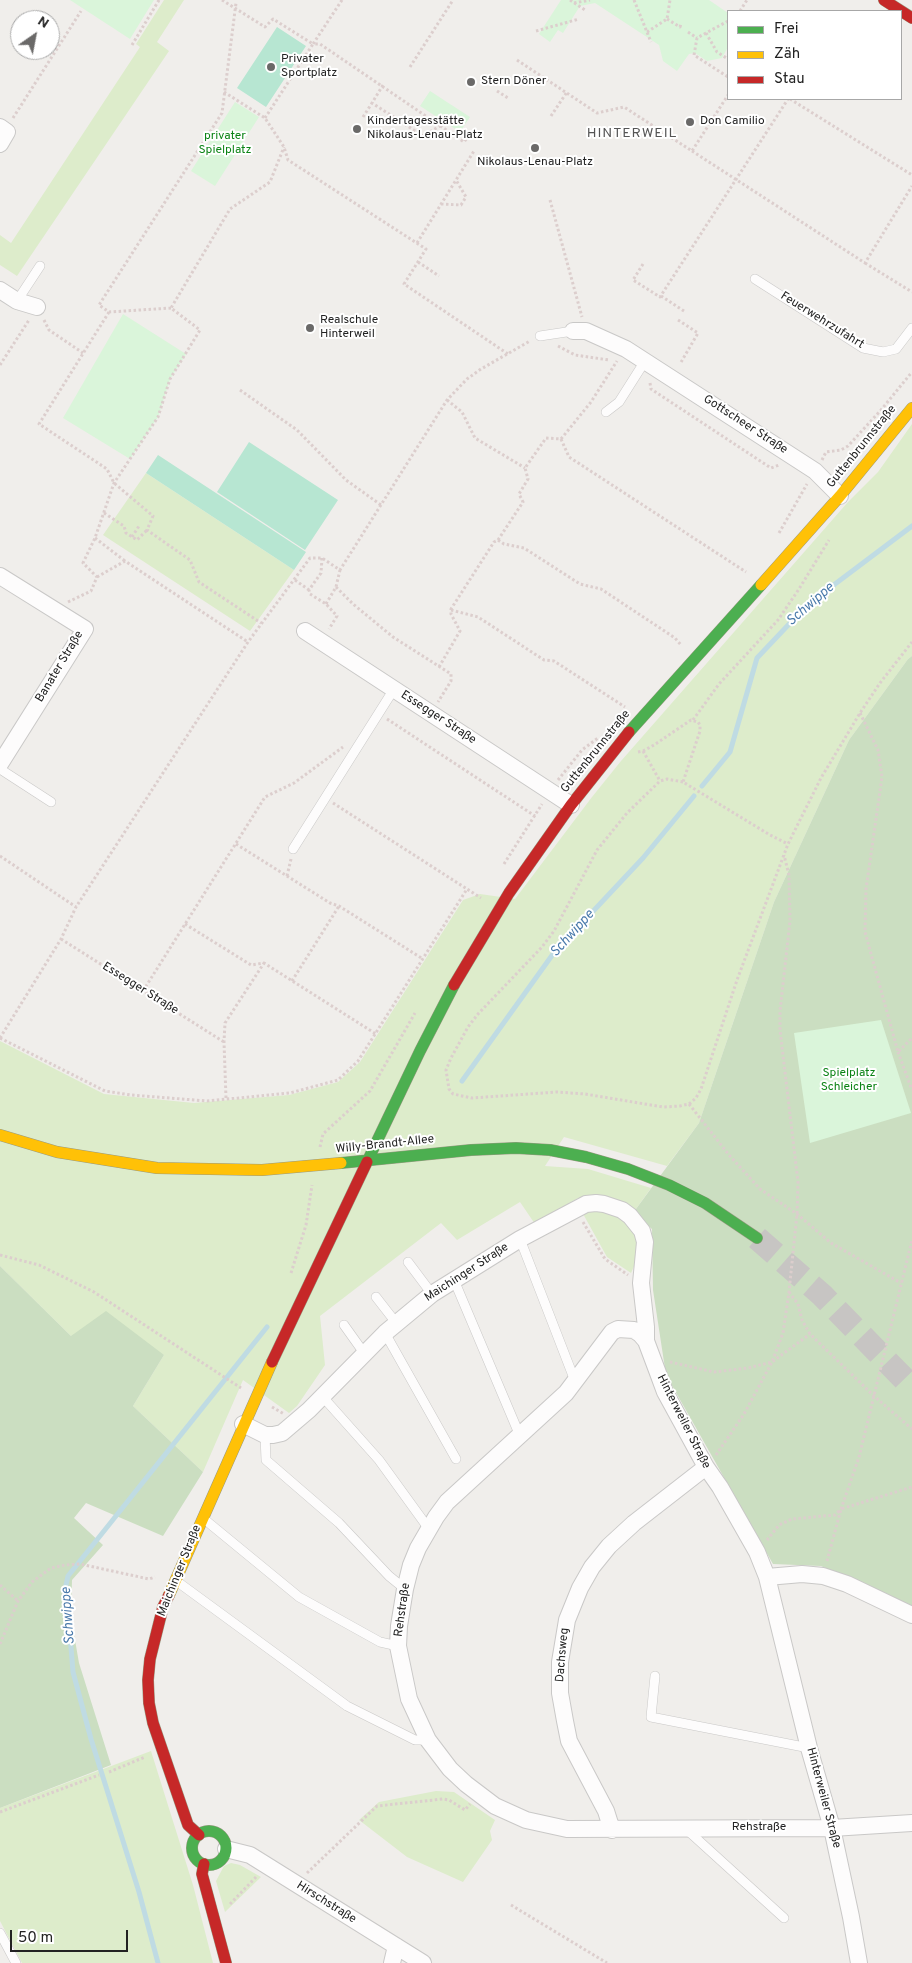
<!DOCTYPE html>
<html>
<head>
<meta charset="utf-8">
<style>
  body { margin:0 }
  #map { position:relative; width:912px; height:1963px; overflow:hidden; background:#f0eeeb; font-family:Overpass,sans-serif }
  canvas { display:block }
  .legend { position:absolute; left:727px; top:10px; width:175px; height:90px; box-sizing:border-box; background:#fff; border:1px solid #a7a7a7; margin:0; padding:6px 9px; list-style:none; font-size:15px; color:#222 }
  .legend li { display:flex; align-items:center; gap:10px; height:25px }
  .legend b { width:25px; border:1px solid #a7a7a7 }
  .north { position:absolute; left:10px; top:10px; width:50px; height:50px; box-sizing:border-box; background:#fff; border:1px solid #a7a7a7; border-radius:50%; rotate:33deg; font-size:14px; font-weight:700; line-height:20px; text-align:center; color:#222 }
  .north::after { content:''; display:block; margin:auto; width:18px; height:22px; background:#6a6968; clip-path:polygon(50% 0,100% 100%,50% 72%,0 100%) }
  .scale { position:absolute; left:10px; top:1930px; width:118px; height:22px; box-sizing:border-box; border:2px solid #222; border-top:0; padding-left:6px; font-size:15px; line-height:18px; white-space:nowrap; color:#222; -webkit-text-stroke:4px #fff; paint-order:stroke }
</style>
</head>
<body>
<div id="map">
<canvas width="912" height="1963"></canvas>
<ul class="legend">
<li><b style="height:6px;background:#4caf50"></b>Frei</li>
<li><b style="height:6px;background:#ffc107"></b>Zäh</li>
<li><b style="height:6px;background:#c62828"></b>Stau</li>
</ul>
<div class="north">N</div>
<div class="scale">50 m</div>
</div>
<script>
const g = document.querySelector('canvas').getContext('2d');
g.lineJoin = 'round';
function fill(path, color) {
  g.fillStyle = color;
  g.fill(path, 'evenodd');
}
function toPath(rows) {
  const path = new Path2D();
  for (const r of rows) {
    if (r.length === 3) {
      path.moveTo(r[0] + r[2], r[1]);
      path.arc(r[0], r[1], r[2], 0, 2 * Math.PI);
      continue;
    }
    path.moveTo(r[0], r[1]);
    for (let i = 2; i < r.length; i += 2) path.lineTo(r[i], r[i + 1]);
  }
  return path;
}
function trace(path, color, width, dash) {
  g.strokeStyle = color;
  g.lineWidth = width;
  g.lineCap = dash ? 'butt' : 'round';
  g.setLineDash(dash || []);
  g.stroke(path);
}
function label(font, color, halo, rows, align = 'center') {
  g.font = font + ' Overpass,sans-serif';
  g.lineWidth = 4;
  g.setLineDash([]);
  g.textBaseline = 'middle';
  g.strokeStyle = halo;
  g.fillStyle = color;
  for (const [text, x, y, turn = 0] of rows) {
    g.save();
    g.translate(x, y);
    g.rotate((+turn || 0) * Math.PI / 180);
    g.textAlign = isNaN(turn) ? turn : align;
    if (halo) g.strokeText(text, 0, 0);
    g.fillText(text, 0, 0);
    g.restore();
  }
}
fill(toPath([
  [164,0,184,0,157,42,169,51,17,276,0,265,0,235,11,243,140,47,136,44],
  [912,424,912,656,908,659,849,740,774,902,699,1123,667,1166,564,1137,545,1166,588,1169,651,1188,633,1213,598,1197,578,1198,535,1224,520,1202,457,1240,441,1223,320,1316,325,1365,297,1406,289,1413,243,1380,203,1472,133,1406,164,1355,71,1336,0,1266,0,1041,104,1094,194,1103,289,1095,338,1082,360,1062,463,900,480,894,515,899,592,797,621,761,848,502,878,472],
  [146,473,294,570,250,631,103,535],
  [590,1207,619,1212,638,1236,635,1264,631,1273,607,1257,582,1212],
  [151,1751,193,1885,213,1963,22,1963,0,1921,0,1808],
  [436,1791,454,1792,495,1820,490,1831,492,1840,463,1882,407,1857,359,1820,379,1802],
  [231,1863,240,1865,261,1877,225,1912,216,1881,224,1866]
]), '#ddeccb');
fill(toPath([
  [912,656,912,1607,821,1566,773,1564,666,1375,653,1290,652,1229,633,1213,699,1123,774,902,849,740,908,659],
  [0,1266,71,1336,106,1311,164,1355,133,1406,203,1472,163,1536,86,1503,74,1518,103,1545,72,1580,71,1617,79,1663,111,1765,0,1808]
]), '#cbdec1');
fill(toPath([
  [70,0,154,0,130,39],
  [561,0,709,0,728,13,728,47,722,58,707,61,695,53,689,54,677,71,663,61,659,45,595,3,580,6,563,33,558,30,550,42,539,34],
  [430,91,470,117,460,132,420,106],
  [235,102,259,117,215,186,191,171],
  [123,314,186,354,170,379,158,417,130,459,63,418],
  [881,1020,911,1113,810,1143,794,1033]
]), '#daf5da');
fill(toPath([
  [277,27,306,46,266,107,237,88],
  [249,442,338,500,305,550,217,492],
  [158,455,306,552,294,570,146,473]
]), '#b7e6d2');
trace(toPath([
  [702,786,730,752,757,658,792,621,835,584,912,526],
  [462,1081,553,954,643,858,694,796],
  [158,1963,139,1892,91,1739,73,1672,66,1585,68,1576,267,1327]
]), '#bfdbe3', 5);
trace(toPath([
  [757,1238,822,1295,912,1387]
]), '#c7c5c3', 24, [24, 12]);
const lane = toPath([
  [755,279,863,348,883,352,896,349,912,328],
  [17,301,40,266],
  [540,336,573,331],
  [606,412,619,402,645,361],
  [0,769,51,802],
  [293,849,394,689],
  [520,1239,575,1381],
  [408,1262,432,1294],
  [454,1280,520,1436],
  [376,1297,397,1324],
  [344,1325,364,1353],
  [385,1333,456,1459],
  [322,1396,379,1460,429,1529],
  [265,1435,266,1460,339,1523,389,1576,405,1589],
  [204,1519,299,1597,380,1642,398,1646],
  [175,1580,347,1706,415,1740,428,1740],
  [655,1676,651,1717,809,1748],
  [686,1829,784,1918],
  [0,1933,16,1963]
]);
const street = toPath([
  [0,127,7,132,0,144],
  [0,290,17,301,37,307],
  [573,331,586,331,626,349,815,471,840,496],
  [0,576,85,629,0,764],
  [305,631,571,805],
  [646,1341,640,1334,634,1330,618,1329,612,1332,566,1393,447,1502,436,1517,418,1548,411,1565,405,1589,399,1626,398,1646,409,1699,428,1740,450,1769,466,1784,495,1806,526,1820,567,1829,832,1828,912,1823],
  [243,1424,265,1435,273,1435,282,1433,309,1410,385,1333,432,1294,520,1239,586,1204,596,1203,604,1204,622,1210,630,1216,642,1231,645,1242,641,1283,646,1327,646,1341,658,1373,665,1392,706,1467,720,1487,757,1552,767,1577,809,1748,832,1828,851,1917,859,1963],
  [767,1577,802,1574,823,1576,847,1584,912,1615],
  [612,1830,606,1811,569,1741,565,1721,560,1693,560,1662,567,1620,580,1588,592,1567,609,1546,634,1523,706,1467],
  [226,1849,250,1855,423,1963],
  [392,1963,396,1946]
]);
const fast = toPath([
  [629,732,761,585],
  [367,1162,420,1051,454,985],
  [341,1163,471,1150,516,1148,550,1150,586,1157,628,1169,669,1185,705,1203,757,1238],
  [209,1848,17]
]);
const slow = toPath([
  [761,585,840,496,912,408],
  [0,1135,57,1152,157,1168,262,1170,341,1163],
  [169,1595,272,1362]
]);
const jam = toPath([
  [884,0,912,18],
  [454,985,509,893,571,805,629,732],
  [272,1362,367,1162],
  [169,1595,163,1607,150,1659,148,1680,149,1703,153,1723,188,1825,199,1835],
  [204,1864,202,1874,226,1963]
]);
trace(lane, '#c9c8c7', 10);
trace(street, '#c9c8c7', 18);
trace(fast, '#999a82', 12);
trace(slow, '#999a82', 12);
trace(jam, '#999a82', 12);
trace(toPath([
  [222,0,265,27,273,19,313,44,265,118],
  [342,0,313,44,320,44,464,142,467,138],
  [570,0,585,10],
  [634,0,651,42],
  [574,3,590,0],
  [740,11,747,0],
  [667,19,680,27,681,24],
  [728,21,706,33,717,52,728,59],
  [536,31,579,19],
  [647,32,667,19,670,0],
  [688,32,697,38],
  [706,33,697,38,694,55,728,77],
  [132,45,159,0],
  [517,60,597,113,624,107,692,151,728,95],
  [410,67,453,0],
  [383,85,372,103,423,136,440,126],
  [497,91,508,98],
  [224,92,265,118,284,147,288,160,426,249,404,284,508,354],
  [790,99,912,175],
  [551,116,567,92],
  [363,117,372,103],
  [13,118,81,11],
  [692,151,865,263,912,186],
  [550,200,582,317],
  [441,204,461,205,466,197,456,180],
  [417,243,474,151],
  [418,262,439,276],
  [865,263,912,292],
  [643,264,633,280,660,297,788,99],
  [661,296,684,311],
  [171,308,109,312,99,305,222,113,236,3],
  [109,312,39,424,107,469,114,483,153,516,147,530,190,560,199,582,261,623],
  [44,320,49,330,83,353],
  [678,320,698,333,680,364],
  [558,346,575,355,609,360],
  [0,365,29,320],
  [650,383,651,389,771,468,779,465],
  [240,390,297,430,346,480,381,505],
  [447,400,462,412,475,438,525,468],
  [561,439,569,457,746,572],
  [822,460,826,452,841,450,848,446,881,410,912,372],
  [104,513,124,526,126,533,137,540,147,530],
  [779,533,807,484],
  [132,537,139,526],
  [95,538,125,561],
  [498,540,504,544,524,548,580,584,601,589,675,638,681,645],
  [322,558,321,573,309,590,310,594,326,604,337,616,329,629],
  [97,577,125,561,248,642],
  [295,580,309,590],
  [336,587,353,604,393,637,451,674,451,681,438,702],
  [68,602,91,591,97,577,83,563,95,538,114,483,158,417,170,379,200,330,171,308,230,209,270,182,284,147],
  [326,604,336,587,340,570],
  [451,610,478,617,544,660,554,661,625,707],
  [439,667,460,631,451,614,451,609,494,542,498,540,523,502,519,494,528,479,525,468,546,438,561,439,591,402,617,361],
  [860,713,878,750,882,777,866,889,865,932,898,1052,912,1038],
  [387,719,535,816],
  [693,720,719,684,778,620,799,589,829,540],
  [643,751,660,781],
  [638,752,643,751,654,745,691,720,698,722,700,725,700,731,683,782,770,835,788,844],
  [558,780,582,750,598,738],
  [683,782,667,779,660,781,627,813,597,850,554,931,542,947,478,1014,468,1027,451,1058,446,1070,449,1089,453,1094,472,1098,557,1092,585,1094,663,1107,680,1106,689,1104,696,1098,701,1089,737,980,788,844,821,778,860,713,880,683,912,642],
  [333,803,467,889],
  [236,844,330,903,339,906,423,959],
  [0,856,76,907],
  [504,864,542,804],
  [287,876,291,859],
  [185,924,251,965,264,963,376,1034],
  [61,939,224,1042],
  [292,981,339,906],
  [143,991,265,797,294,783,343,747],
  [0,1038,61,939,76,907,248,642,310,558,322,558,340,570,447,400,467,379,481,369,530,341],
  [0,1038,105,1091,131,1095,207,1101,290,1093,338,1080,358,1061,467,889,481,898],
  [898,1052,912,1090],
  [226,1098,224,1042,225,1023,264,963],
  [689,1104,729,1155,760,1189,797,1214,831,1243,901,1283],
  [320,1147,323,1134,370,1091,415,1013],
  [583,1222,605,1259,628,1275],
  [0,1255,39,1265,94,1292,241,1388],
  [291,1273,306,1225,312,1185],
  [789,1292,798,1304,802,1320,810,1334,874,1396,912,1429],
  [670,1362,714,1372,748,1368,772,1362,810,1334],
  [272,1407,284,1414],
  [716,1455,744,1414,772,1362,783,1333,789,1292,797,1214,798,1182,780,1030,780,1011,790,921,789,875,784,855],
  [767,1540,779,1525,792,1519,835,1515,841,1509,859,1457,912,1240],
  [827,1561,841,1509,912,1487],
  [0,1585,18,1601],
  [0,1644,18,1601,32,1582,51,1568,65,1565,80,1564,149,1579,155,1577],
  [109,1772,145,1757],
  [0,1812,99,1775],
  [307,1873,377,1806,443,1799,449,1800,465,1810,470,1804],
  [230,1904,257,1876],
  [511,1905,607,1963]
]), '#dccecd', 3, [2.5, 2.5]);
trace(lane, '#fdfcfc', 9);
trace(street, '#fdfcfc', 16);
trace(fast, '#4caf50', 11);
trace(slow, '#ffc107', 11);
trace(jam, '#c62828', 11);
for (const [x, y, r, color] of [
  [271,67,5,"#6a6968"],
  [471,82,5,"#6a6968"],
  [690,122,5,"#6a6968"],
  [357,129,5,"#6a6968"],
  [535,148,5,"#6a6968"],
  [310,328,5,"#6a6968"]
]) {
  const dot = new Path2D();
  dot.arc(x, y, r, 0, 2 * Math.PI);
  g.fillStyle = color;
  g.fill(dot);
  trace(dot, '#fff', 2);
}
label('12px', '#222', '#fff', [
  ["Privater",281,60],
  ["Sportplatz",281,74],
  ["Stern Döner",481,82],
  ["Kindertagesstätte",367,122],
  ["Nikolaus-Lenau-Platz",367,136],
  ["Don Camilio",700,122],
  ["Nikolaus-Lenau-Platz",535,163,"center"],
  ["Realschule",320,321],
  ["Hinterweil",320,335]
], 'left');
label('12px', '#0c8416', '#fff', [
  ["privater",225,137],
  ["Spielplatz",225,151],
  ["Spielplatz",849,1074],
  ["Schleicher",849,1088]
]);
label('12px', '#222', '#fff', [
  ["Feuerwehrzufahrt",822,321,32],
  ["Gottscheer Straße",745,425,33],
  ["Guttenbrunnstraße",862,447,-51],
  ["Banater Straße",60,667,-59],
  ["Essegger Straße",438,718,33],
  ["Guttenbrunnstraße",596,752,-51],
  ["Essegger Straße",140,989,32],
  ["Willy-Brandt-Allee",385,1145,-6],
  ["Maichinger Straße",467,1273,-33],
  ["Hinterweiler Straße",683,1422,63],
  ["Maichinger Straße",180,1571,-68],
  ["Rehstraße",403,1610,-82],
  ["Dachsweg",563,1655,-85],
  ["Hinterweiler Straße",823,1798,75],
  ["Rehstraße",759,1828],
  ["Hirschstraße",326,1903,32]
]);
g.letterSpacing = '1px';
label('14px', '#555', '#fff', [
  ["HINTERWEIL",632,134]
]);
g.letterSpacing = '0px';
label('italic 14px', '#4a7aab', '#fff', [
  ["Schwippe",811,605,-41],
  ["Schwippe",573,934,-48],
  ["Schwippe",69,1616,-94]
]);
</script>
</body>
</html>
